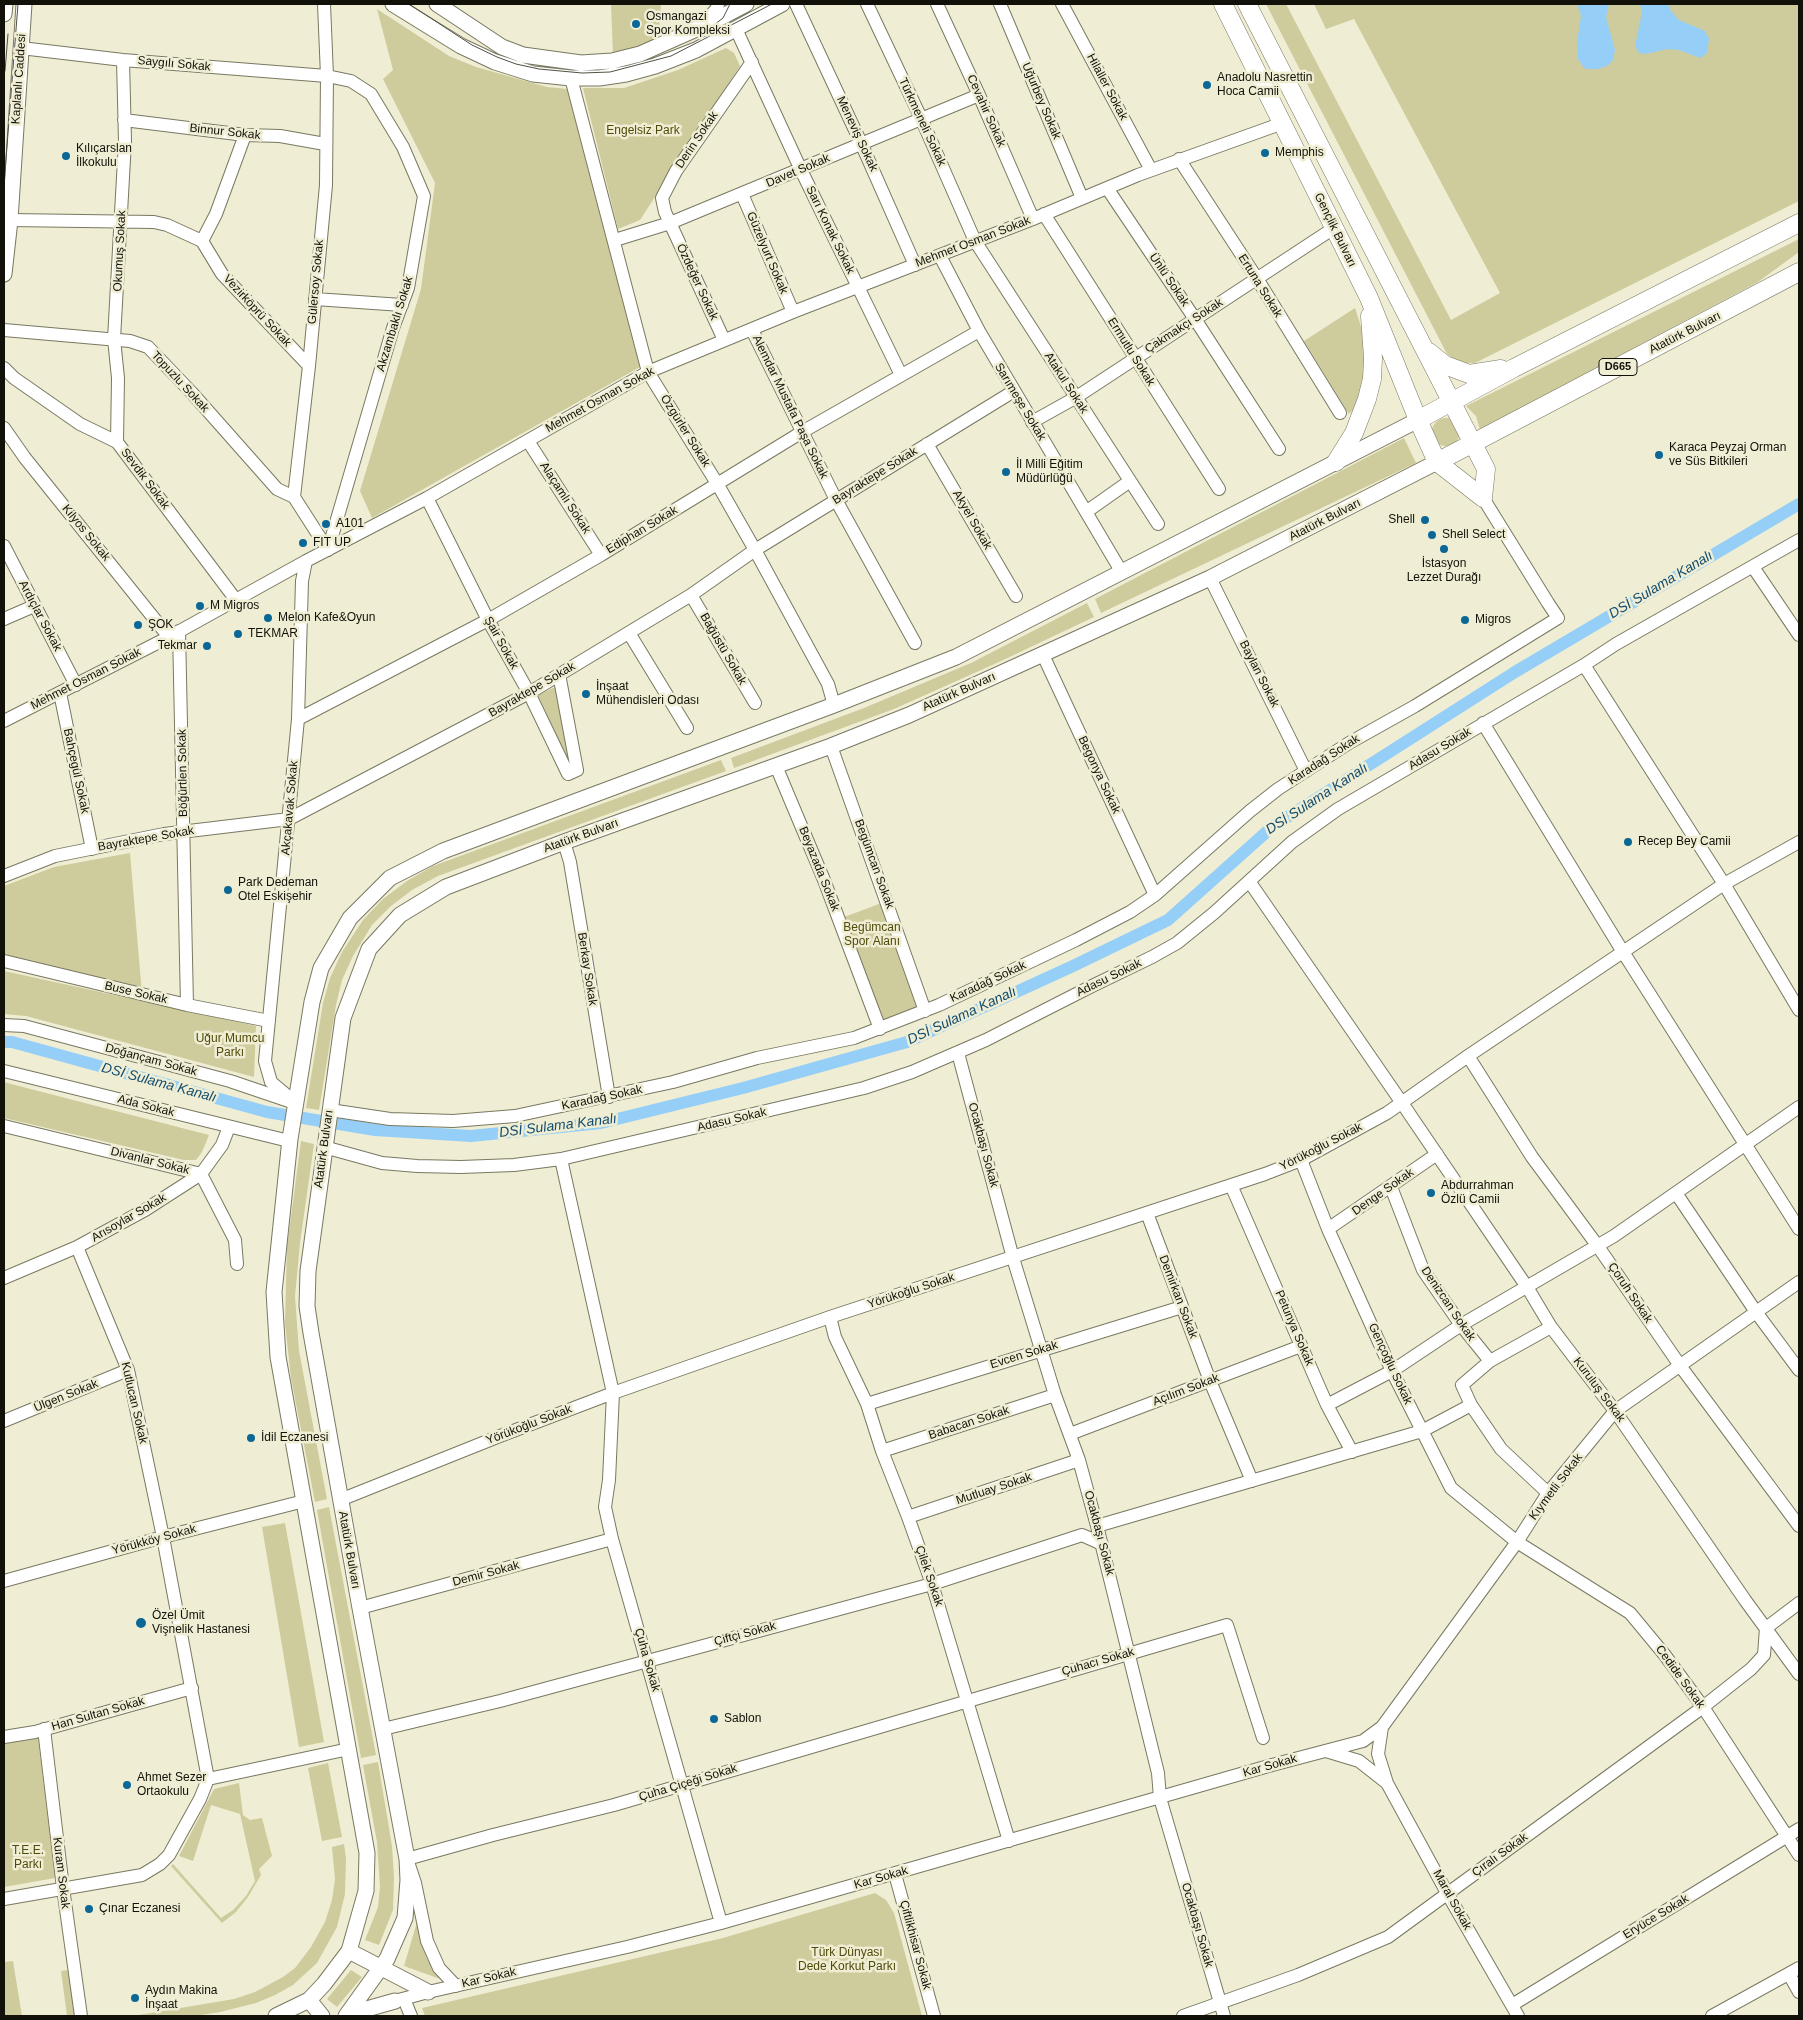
<!DOCTYPE html>
<html>
<head>
<meta charset="utf-8">
<style>
  body { margin:0 }
  #map { position:relative; width:1803px; height:2020px; overflow:hidden; background:#efeed4; font-family:Arial,sans-serif }
  canvas { display:block }
  .frame { position:absolute; inset:0; border:5px solid #121109; pointer-events:none }
</style>
</head>
<body>
<div id="map">
<canvas width="1803" height="2020"></canvas>
<div class="frame"></div>
</div>
<script>
const g = document.querySelector('canvas').getContext('2d');
g.lineJoin = 'round';
function fill(path, color) {
  g.fillStyle = color;
  g.fill(path, 'evenodd');
}
function toPath(rows) {
  const path = new Path2D();
  for (const r of rows) {
    if (r.length === 3) {
      path.moveTo(r[0] + r[2], r[1]);
      path.arc(r[0], r[1], r[2], 0, 2 * Math.PI);
      continue;
    }
    path.moveTo(r[0], r[1]);
    for (let i = 2; i < r.length; i += 2) path.lineTo(r[i], r[i + 1]);
  }
  return path;
}
function trace(path, color, width, dash) {
  g.strokeStyle = color;
  g.lineWidth = width;
  g.lineCap = dash ? 'butt' : 'round';
  g.setLineDash(dash || []);
  g.stroke(path);
}
function label(font, color, halo, rows, align = 'center') {
  g.font = font + ' Arial,sans-serif';
  g.lineWidth = 5;
  g.setLineDash([]);
  g.textBaseline = 'middle';
  g.strokeStyle = halo;
  g.fillStyle = color;
  for (const [text, x, y, turn = 0] of rows) {
    g.save();
    g.translate(x, y);
    g.rotate((+turn || 0) * Math.PI / 180);
    g.textAlign = isNaN(turn) ? turn : align;
    if (halo) g.strokeText(text, 0, 0);
    g.fillText(text, 0, 0);
    g.restore();
  }
}
fill(toPath([
  [611,4,661,4,658,44,613,56],
  [1266,4,1286,4,1451,320,1500,293,1354,19,1326,29,1314,4,1799,4,1799,201,1475,363,1463,363,1451,357,1447,354],
  [377,9,449,56,476,67,547,87,567,89,640,367,372,518,360,491,421,289,435,183,383,79,393,70],
  [726,48,734,53,740,66,640,220,618,229,583,88,624,88,678,70],
  [1799,239,1799,252,1758,282,1480,430,1476,416,1466,406],
  [1355,308,1365,339,1366,356,1364,387,1355,408,1349,414,1304,341],
  [1446,432,14],
  [1404,438,1416,463,1101,613,1095,599],
  [1087,603,1094,617,999,662,894,709,734,768,731,758,864,708,971,663],
  [555,687,570,757,567,758,538,695],
  [721,760,726,771,438,876,412,890,391,906,372,925,353,956,342,980,336,1005,319,1110,306,1108,323,1003,330,978,342,952,363,920,383,899,407,881,433,866],
  [130,853,142,994,4,961,4,886,54,867],
  [887,901,925,1011,880,1029,839,919],
  [4,971,256,1026,254,1077,26,1016,4,1014],
  [4,1082,15,1085,209,1135,202,1152,196,1160,184,1160,4,1118],
  [301,1141,314,1144,300,1243,295,1296,299,1351,327,1499,315,1502,291,1378,285,1323,287,1247],
  [329,1507,376,1755,361,1758,317,1510],
  [285,1523,324,1742,299,1747,262,1527],
  [38,1737,55,1878,4,1887,4,1744],
  [378,1762,392,1846,394,1877,393,1910,379,1945,365,1940,378,1907,380,1886,377,1842,363,1765],
  [328,1763,342,1837,322,1841,308,1768],
  [239,1783,243,1815,250,1820,262,1818,272,1856,259,1869,261,1875,248,1897,236,1912,222,1923,171,1866,173,1864,221,1918,233,1910,246,1896,255,1881,240,1814,211,1805,193,1861,179,1856,214,1789],
  [344,1844,346,1858,345,1894,337,1927,317,1963,293,1985,275,1995,256,2003,220,2012,195,2016,133,2016,234,1999,255,1992,283,1977,295,1968,311,1947,325,1922,332,1900,335,1879,332,1847],
  [875,1893,886,1900,894,1913,922,2016,425,2016,422,2008,723,1938],
  [417,1922,426,1956,434,1970,443,1980,404,1966],
  [13,1961,22,2016,4,2016,4,1962],
  [68,1970,75,2016,67,2016,61,1971],
  [351,1970,362,1977,337,2007,327,1999]
]), '#cecb9c');
fill(toPath([
  [1577,4,1609,4,1606,17,1615,50,1613,60,1607,66,1598,69,1588,69,1584,68,1578,59,1577,43,1581,16],
  [1637,4,1668,4,1671,11,1679,20,1705,31,1709,39,1707,53,1700,58,1679,50,1667,49,1646,54,1639,53,1635,46,1642,12,1641,7]
]), '#95cff8');
trace(toPath([
  [4,1042,12,1042,267,1112,375,1130,471,1136,601,1123,743,1088,907,1042,1073,966,1168,920,1272,827,1515,672,1799,504]
]), '#95cff8', 12);
const minor = toPath([
  [324,4,327,76,326,185,309,366,294,497,328,550],
  [796,4,861,143,915,265],
  [867,4,921,118,975,241,1158,524],
  [937,4,979,95,1033,219],
  [1000,4,1082,198],
  [1062,4,1151,170],
  [702,26,717,8,718,4],
  [736,29,801,170,901,375],
  [21,48,123,60,327,76,351,81,371,94,403,147,424,196,408,288,393,328,328,550],
  [571,78,648,372,718,485,755,550,828,684,834,705],
  [124,120,245,135,280,136,325,144],
  [1179,159,1256,277,1340,413],
  [1107,188,1195,319,1279,449],
  [742,194,793,312],
  [1044,214,1219,489],
  [10,220,154,222,167,225,202,241,222,274,309,366],
  [615,240,670,223,979,95],
  [202,241,216,214,245,135],
  [940,256,979,331,1121,571],
  [315,299,402,305],
  [4,330,130,341,148,347,192,393,277,489,294,497],
  [752,330,836,500,915,643],
  [724,340,665,212,662,198,676,171,752,62],
  [4,368,14,378,80,424,117,442,236,600],
  [1032,422,1075,398,1334,228],
  [4,428,25,458,169,637],
  [528,441,601,555],
  [117,442,118,378,114,339,125,141,123,60],
  [927,444,1016,596],
  [427,498,488,620,529,693,568,774,577,770,559,674],
  [1086,512,1130,481],
  [4,546,76,685],
  [1753,567,1799,635],
  [1210,578,1306,771],
  [691,595,755,703],
  [4,619,34,606],
  [179,631,187,1005],
  [629,633,687,728],
  [1043,655,1155,895],
  [1584,665,1724,884,1799,1010],
  [60,693,92,849],
  [298,719,488,620,601,555,802,432,979,331],
  [4,721,169,637,306,561,427,498,648,372,793,312,1033,219,1138,175,1283,123],
  [1483,723,1623,952,1799,1229],
  [831,746,925,1011],
  [776,766,824,880,880,1029],
  [564,842,570,862,609,1097],
  [4,876,55,856,164,834,289,819,529,693,691,595,755,550,1014,391],
  [1249,881,1402,1103,1527,1287,1551,1327,1615,1411,1745,1600,1799,1674],
  [4,961,187,1005,269,1021],
  [4,1025,24,1026,230,1081,289,1101],
  [958,1053,1013,1258,1055,1395,1079,1460,1097,1526,1158,1773,1160,1798,1224,2016],
  [1468,1056,1532,1157,1597,1245,1681,1367,1799,1526],
  [4,1071,289,1141],
  [296,1103,271,1082,265,1061,298,719,302,581,306,561],
  [330,1110,390,1119,453,1121,515,1116,673,1082,757,1058,854,1038,939,1005,1076,940,1130,912,1155,895,1250,811,1278,789,1349,743,1415,706,1558,618,1548,603,1483,498],
  [4,1126,201,1174,235,1240,237,1264],
  [324,1147,382,1163,417,1166,461,1167,514,1165,561,1159,864,1088,912,1072,986,1040,1092,986,1152,957,1177,943,1214,913,1292,842,1338,809,1584,665,1616,644,1799,540],
  [561,1159,613,1393,609,1480,605,1507,612,1539,721,1923],
  [1301,1160,1328,1229,1392,1371,1451,1488,1517,1542,1630,1613,1664,1654,1703,1707,1799,1855],
  [1231,1185,1327,1405,1392,1371,1461,1325,1614,1236,1799,1107],
  [1391,1187,1423,1270,1461,1325,1490,1361],
  [1676,1193,1756,1312,1799,1370],
  [1147,1213,1210,1381,1252,1481],
  [1328,1229,1437,1154],
  [4,1278,77,1247,145,1210,201,1174,222,1145,229,1127],
  [830,1317,835,1337,867,1404,882,1451,908,1517,932,1584,1009,1841],
  [867,1404,1182,1307],
  [1327,1405,1352,1452],
  [1471,1405,1462,1385,1490,1361,1551,1327],
  [4,1421,128,1370],
  [1070,1434,1301,1346],
  [882,1451,1055,1395],
  [340,1500,500,1436,613,1393,830,1317,1265,1174,1301,1160,1387,1113,1468,1056,1724,884,1799,842],
  [908,1517,1079,1460],
  [1097,1526,1422,1431,1471,1405,1501,1449,1548,1493],
  [4,1581,163,1537,304,1501],
  [360,1608,612,1539],
  [1766,1628,1799,1603],
  [1382,1727,1378,1754,1387,1783,1447,1893,1518,2016],
  [44,1729,63,1888,81,2016],
  [383,1729,500,1701,932,1584,1082,1535,1102,1544],
  [4,1737,35,1732,192,1688],
  [1326,1751,1359,1761,1387,1783],
  [208,1779,349,1749],
  [895,1874,934,2016],
  [4,1899,142,1875,160,1864,169,1855,200,1799,208,1779,163,1537,128,1370,77,1247],
  [1789,1974,1799,1992],
  [456,1986,439,1968,427,1941,415,1883,407,1859,493,1835,614,1805,1227,1625,1263,1738],
  [404,1999,411,2016],
  [395,2001,428,1992,627,1947,721,1923,1272,1765,1363,1741,1382,1727,1517,1542,1548,1493,1615,1411,1799,1282],
  [1512,2005,1799,1829],
  [1183,2016,1298,1975,1388,1937,1703,1707,1751,1669,1764,1655,1766,1628],
  [1712,2016,1799,1968]
]);
const major = toPath([
  [393,4,461,46,495,62,533,74,571,78,599,78,626,74,655,66,696,50,782,4],
  [437,4,502,47,523,55,581,63,612,61,640,54,710,23,746,4],
  [4,14,5,4],
  [4,274,10,220,24,4],
  [349,1951,428,1992],
  [309,2000,322,2016],
  [349,2014,395,2001],
  [276,2016,309,2000,324,1984,349,1951,366,1891,367,1853,278,1357,274,1292,290,1139,312,1002,321,968,350,918,390,878,443,851,834,705,956,657,1418,420],
  [346,2016,387,1959,405,1918,408,1880,407,1859,360,1608,311,1333,307,1306,308,1271,343,1018,369,949,400,915,446,887,564,842,831,746,909,715,1210,578,1437,462]
]);
const highway = toPath([
  [1223,4,1369,298,1418,420,1437,462,1483,498],
  [1247,4,1486,469,1483,498],
  [1429,352,1445,365,1469,374,1501,369],
  [1418,420,1514,368,1799,223],
  [1336,462,1354,433,1367,399,1372,379,1373,358,1370,316],
  [1437,462,1799,272]
]);
trace(minor, '#797861', 14);
trace(major, '#797861', 17);
trace(highway, '#797861', 19);
trace(minor, '#fff', 12);
trace(major, '#fff', 15);
trace(highway, '#fff', 18);
trace(toPath([
  [409,4,472,45,497,57,516,64,539,69,582,73,610,72,671,56,772,4],
  [698,37,723,18,730,4],
  [5,71,8,34],
  [4,185,18,4]
]), '#515043', 1);
for (const [x, y, r, color] of [
  [636,24,5,"#0a6796"],
  [1207,85,5,"#0a6796"],
  [1265,153,5,"#0a6796"],
  [66,156,5,"#0a6796"],
  [1659,455,5,"#0a6796"],
  [1006,472,5,"#0a6796"],
  [1425,520,5,"#0a6796"],
  [326,524,5,"#0a6796"],
  [1432,535,5,"#0a6796"],
  [303,543,5,"#0a6796"],
  [1444,549,5,"#0a6796"],
  [200,606,5,"#0a6796"],
  [268,618,5,"#0a6796"],
  [1465,620,5,"#0a6796"],
  [138,625,5,"#0a6796"],
  [238,634,5,"#0a6796"],
  [207,646,5,"#0a6796"],
  [586,694,5,"#0a6796"],
  [1628,842,5,"#0a6796"],
  [228,890,5,"#0a6796"],
  [1431,1193,5,"#0a6796"],
  [251,1438,5,"#0a6796"],
  [141,1623,6,"#0a6796"],
  [714,1719,5,"#0a6796"],
  [127,1785,5,"#0a6796"],
  [89,1909,5,"#0a6796"],
  [135,1998,5,"#0a6796"]
]) {
  const dot = new Path2D();
  dot.arc(x, y, r, 0, 2 * Math.PI);
  g.fillStyle = color;
  g.fill(dot);
  trace(dot, '#efeed4', 2);
}
for (const [x, y, w] of [
  [1618,367,38]
]) {
  const box = new Path2D();
  box.roundRect(x - w / 2, y - 8.5, w, 17, 4);
  g.fillStyle = '#efeed4';
  g.fill(box);
  trace(box, '#121109', 1);
}
label('bold 11px', '#121109', null, [
  ["D665",1618,367]
]);
label('12px', '#121109', '#efeed4', [
  ["Osmangazi",646,17],
  ["Spor Kompleksi",646,31],
  ["Anadolu Nasrettin",1217,78],
  ["Hoca Camii",1217,92],
  ["Kılıçarslan",76,149],
  ["İlkokulu",76,163],
  ["Memphis",1275,153],
  ["Karaca Peyzaj Orman",1669,448],
  ["ve Süs Bitkileri",1669,462],
  ["İl Milli Eğitim",1016,465],
  ["Müdürlüğü",1016,479],
  ["Shell",1415,520,"right"],
  ["A101",336,524],
  ["Shell Select",1442,535],
  ["FIT UP",313,543],
  ["İstasyon",1444,564,"center"],
  ["Lezzet Durağı",1444,578,"center"],
  ["M Migros",210,606],
  ["Melon Kafe&Oyun",278,618],
  ["Migros",1475,620],
  ["ŞOK",148,625],
  ["TEKMAR",248,634],
  ["Tekmar",197,646,"right"],
  ["İnşaat",596,687],
  ["Mühendisleri Odası",596,701],
  ["Recep Bey Camii",1638,842],
  ["Park Dedeman",238,883],
  ["Otel Eskişehir",238,897],
  ["Abdurrahman",1441,1186],
  ["Özlü Camii",1441,1200],
  ["İdil Eczanesi",261,1438],
  ["Özel Ümit",152,1616],
  ["Vişnelik Hastanesi",152,1630],
  ["Sablon",724,1719],
  ["Ahmet Sezer",137,1778],
  ["Ortaokulu",137,1792],
  ["Çınar Eczanesi",99,1909],
  ["Aydın Makina",145,1991],
  ["İnşaat",145,2005]
], 'left');
label('12px', '#121109', '#efeed4', [
  ["Saygılı Sokak",174,64,5],
  ["Kaplanlı Caddesi",19,79,-86],
  ["Hilaller Sokak",1107,87,62],
  ["Uğurbey Sokak",1041,101,67],
  ["Cevahir Sokak",986,111,66],
  ["Türkmeneli Sokak",922,122,65],
  ["Binnur Sokak",225,132,6],
  ["Meneviş Sokak",857,134,65],
  ["Derin Sokak",697,140,-56],
  ["Davet Sokak",798,171,-23],
  ["Sarı Konak Sokak",830,230,64],
  ["Gençlik Bulvarı",1335,230,64],
  ["Mehmet Osman Sokak",973,242,-21],
  ["Okumuş Sokak",120,251,-87],
  ["Güzelyurt Sokak",767,253,67],
  ["Ünlü Sokak",1169,280,56],
  ["Gülersoy Sokak",316,282,-85],
  ["Özdeğer Sokak",697,282,65],
  ["Ertuna Sokak",1260,286,58],
  ["Vezirköprü Sokak",257,311,47],
  ["Akzambaklı Sokak",395,324,-73],
  ["Çakmakçı Sokak",1184,326,-33],
  ["Atatürk Bulvarı",1685,333,-27],
  ["Ermutlu Sokak",1131,352,58],
  ["Topuzlu Sokak",180,382,47],
  ["Atakul Sokak",1066,383,57],
  ["Mehmet Osman Sokak",600,400,-29],
  ["Sarımeşe Sokak",1020,402,59],
  ["Alemdar Mustafa Paşa Sokak",790,407,64],
  ["Özgürler Sokak",685,431,58],
  ["Bayraktepe Sokak",875,476,-32],
  ["Sevdik Sokak",145,479,53],
  ["Alaçamlı Sokak",565,498,57],
  ["Akyel Sokak",972,520,60],
  ["Atatürk Bulvarı",1325,520,-27],
  ["Ediphan Sokak",642,530,-31],
  ["Kilyos Sokak",86,533,51],
  ["Ardıçlar Sokak",40,616,62],
  ["Şair Sokak",501,643,61],
  ["Bağüstü Sokak",723,649,60],
  ["Baylan Sokak",1259,674,63],
  ["Mehmet Osman Sokak",86,679,-27],
  ["Bayraktepe Sokak",532,690,-30],
  ["Atatürk Bulvarı",959,692,-24],
  ["Adasu Sokak",1440,749,-31],
  ["Karadağ Sokak",1324,760,-33],
  ["Bahçegül Sokak",76,771,78],
  ["Böğürtlen Sokak",183,773,-91],
  ["Begonya Sokak",1099,775,65],
  ["Akçakavak Sokak",290,808,-85],
  ["Atatürk Bulvarı",581,836,-20],
  ["Bayraktepe Sokak",146,839,-10],
  ["Begümcan Sokak",874,864,70],
  ["Beyazada Sokak",819,869,68],
  ["Berkay Sokak",587,969,81],
  ["Adasu Sokak",1109,978,-26],
  ["Karadağ Sokak",988,982,-25],
  ["Buse Sokak",136,993,13],
  ["Doğançam Sokak",151,1060,15],
  ["Karadağ Sokak",602,1098,-12],
  ["Ada Sokak",146,1106,14],
  ["Adasu Sokak",732,1120,-13],
  ["Ocakbaşı Sokak",983,1145,75],
  ["Yörükoğlu Sokak",1321,1147,-27],
  ["Atatürk Bulvarı",324,1149,-82],
  ["Divanlar Sokak",150,1161,14],
  ["Denge Sokak",1383,1192,-35],
  ["Arısoylar Sokak",129,1218,-30],
  ["Yörükoğlu Sokak",911,1291,-18],
  ["Çoruh Sokak",1630,1293,56],
  ["Demirkan Sokak",1178,1297,69],
  ["Denizcan Sokak",1448,1304,56],
  ["Petunya Sokak",1294,1328,67],
  ["Evcen Sokak",1024,1355,-17],
  ["Gençoğlu Sokak",1390,1364,65],
  ["Açılım Sokak",1186,1390,-21],
  ["Kuruluş Sokak",1599,1390,53],
  ["Ülgen Sokak",66,1396,-22],
  ["Kutlucan Sokak",134,1403,77],
  ["Babacan Sokak",969,1423,-18],
  ["Yörükoğlu Sokak",529,1425,-21],
  ["Kıymetli Sokak",1556,1487,-53],
  ["Mutluay Sokak",994,1489,-18],
  ["Ocakbaşı Sokak",1099,1533,75],
  ["Yörükköy Sokak",154,1540,-15],
  ["Atatürk Bulvarı",349,1550,80],
  ["Demir Sokak",486,1574,-15],
  ["Çilek Sokak",929,1576,71],
  ["Çiftçi Sokak",745,1634,-15],
  ["Çuha Sokak",647,1660,74],
  ["Çuhacı Sokak",1098,1662,-16],
  ["Cedide Sokak",1680,1677,54],
  ["Han Sultan Sokak",98,1714,-16],
  ["Kar Sokak",1270,1766,-16],
  ["Çuha Çiçeği Sokak",688,1783,-17],
  ["Çıralı Sokak",1500,1855,-36],
  ["Kuram Sokak",61,1873,83],
  ["Kar Sokak",881,1878,-16],
  ["Maral Sokak",1452,1900,61],
  ["Eryüce Sokak",1656,1917,-31],
  ["Ocakbaşı Sokak",1197,1925,74],
  ["Çiftlikhisar Sokak",915,1945,75],
  ["Kar Sokak",489,1978,-13]
]);
label('12px', '#504b0b', '#efeed4', [
  ["Engelsiz Park",643,131],
  ["Begümcan",872,928],
  ["Spor Alanı",872,942],
  ["Uğur Mumcu",230,1039],
  ["Parkı",230,1053],
  ["T.E.E.",28,1851],
  ["Parkı",28,1865],
  ["Türk Dünyası",847,1953],
  ["Dede Korkut Parkı",847,1967]
]);
label('italic 14px', '#134c6e', '#efeed4', [
  ["DSİ Sulama Kanalı",1661,585,-31],
  ["DSİ Sulama Kanalı",1317,799,-33],
  ["DSİ Sulama Kanalı",962,1016,-25],
  ["DSİ Sulama Kanalı",159,1083,15],
  ["DSİ Sulama Kanalı",558,1126,-7]
]);
</script>
</body>
</html>
